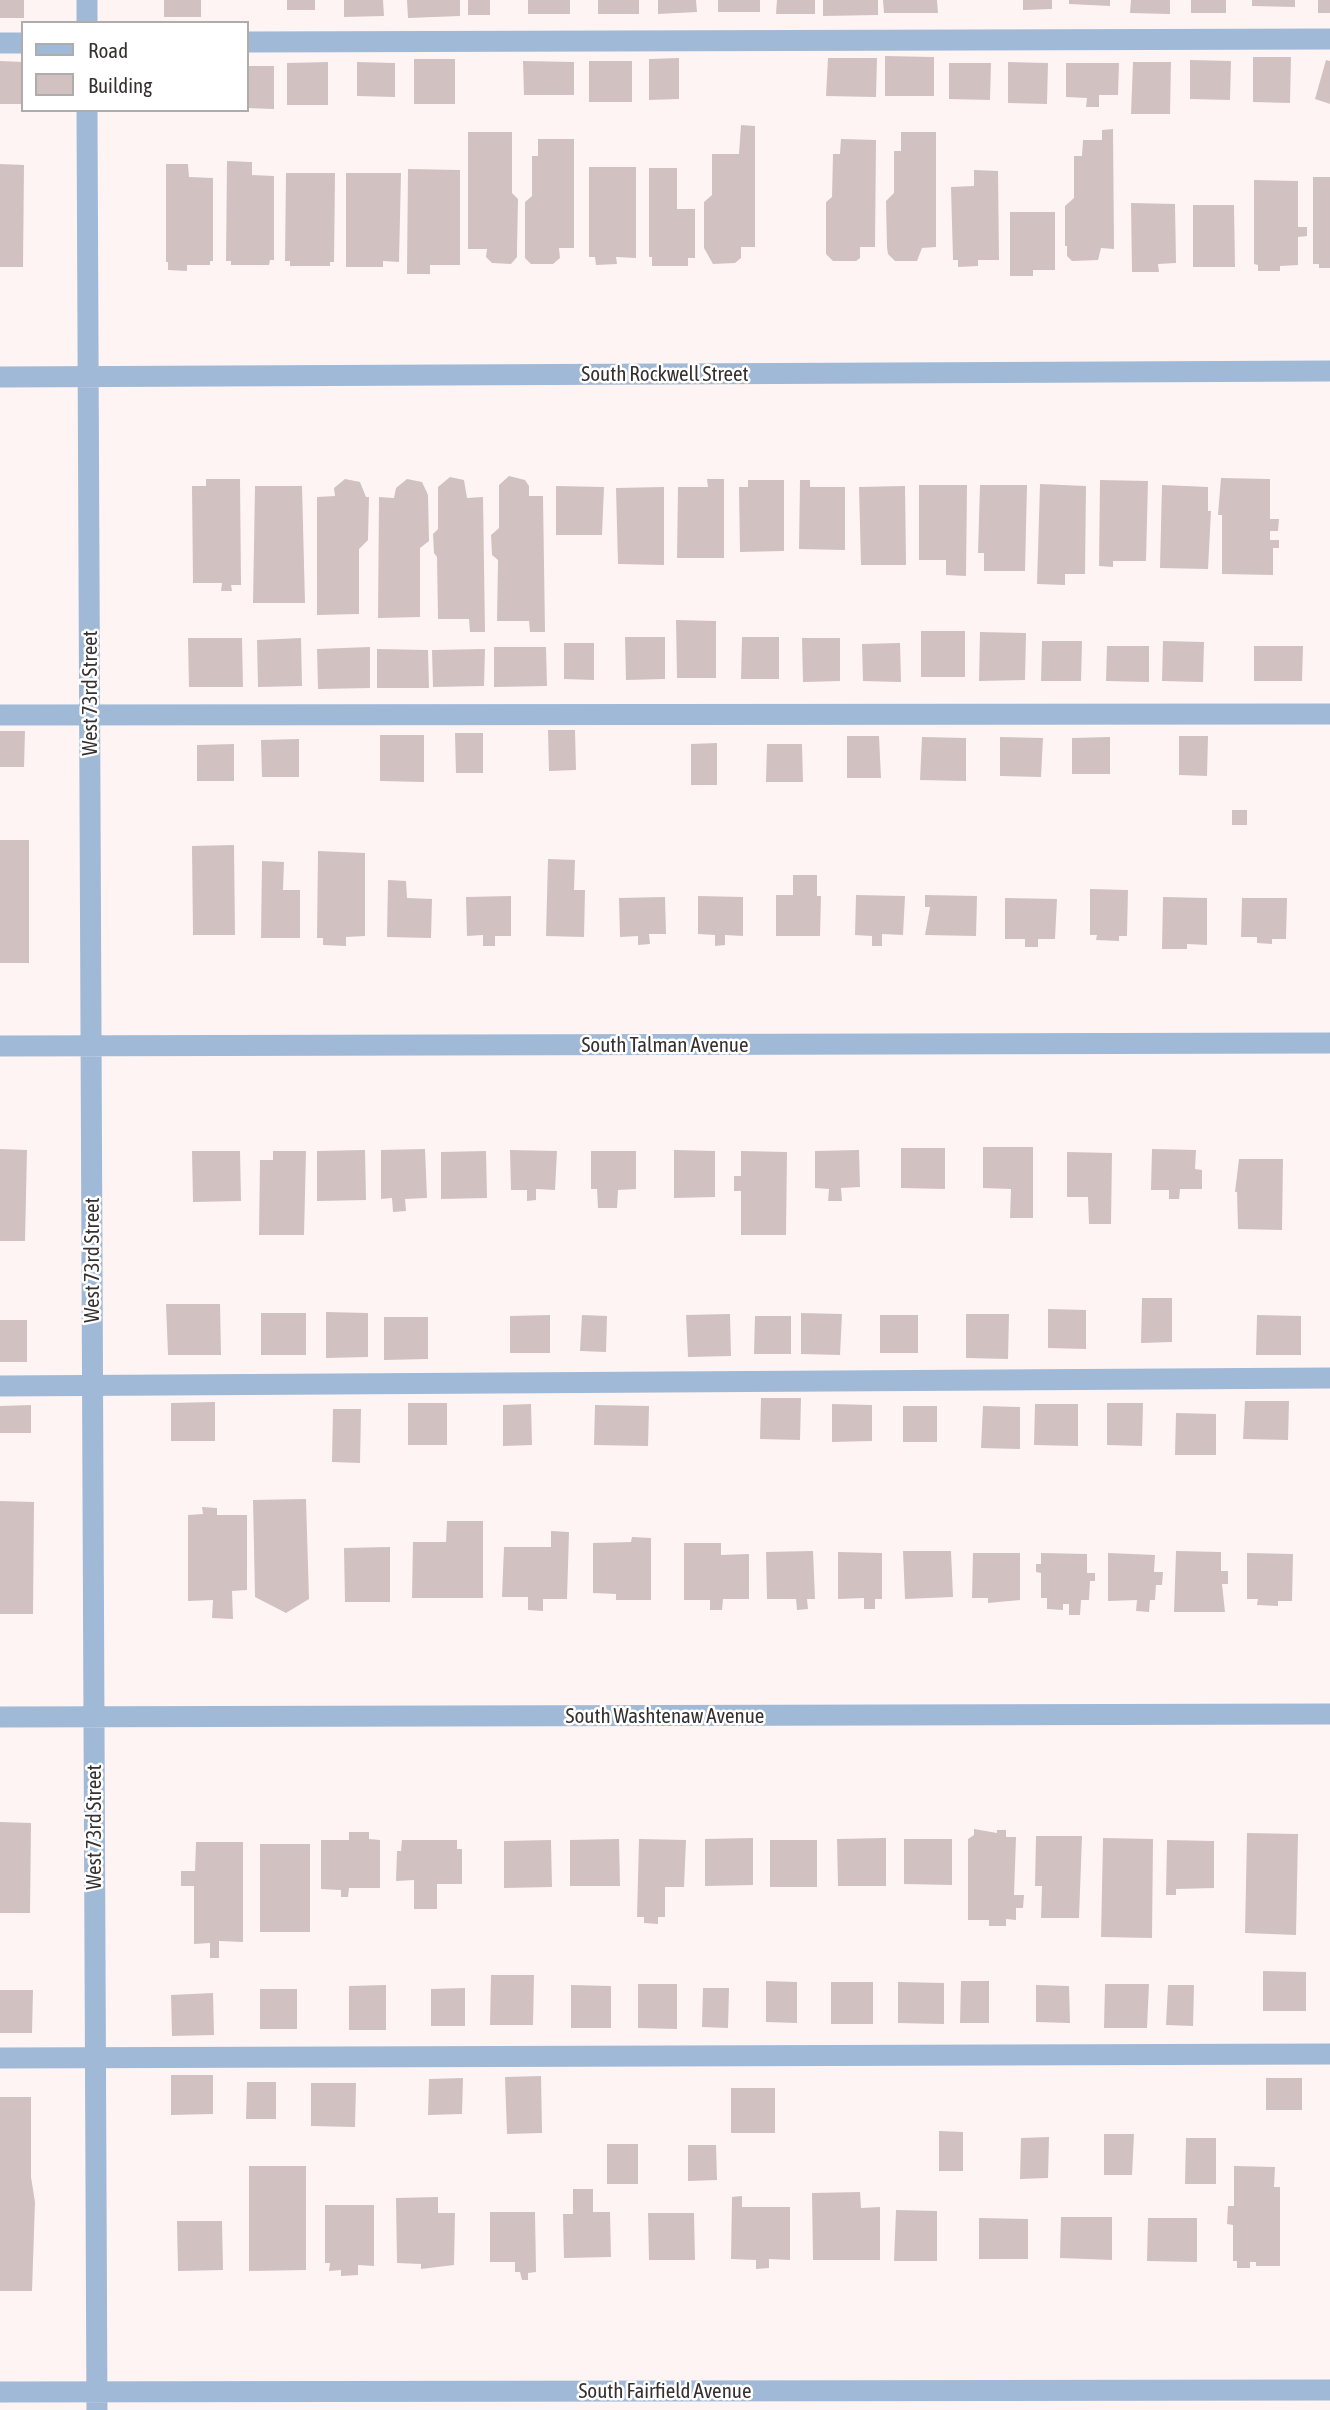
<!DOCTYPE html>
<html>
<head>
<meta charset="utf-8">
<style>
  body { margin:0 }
  #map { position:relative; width:1330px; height:2410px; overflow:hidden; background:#fff4f4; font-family:"Asap Condensed",sans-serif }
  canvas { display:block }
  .legend { position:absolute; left:21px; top:21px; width:228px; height:91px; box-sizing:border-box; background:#fff; border:2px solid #afacac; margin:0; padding:9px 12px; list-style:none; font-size:21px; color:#373030 }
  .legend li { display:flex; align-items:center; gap:14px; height:35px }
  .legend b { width:35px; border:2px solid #afacac }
</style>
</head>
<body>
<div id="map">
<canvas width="1330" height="2410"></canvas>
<ul class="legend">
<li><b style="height:9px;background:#a0b9d6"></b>Road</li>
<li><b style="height:19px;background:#d2c1c1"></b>Building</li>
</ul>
</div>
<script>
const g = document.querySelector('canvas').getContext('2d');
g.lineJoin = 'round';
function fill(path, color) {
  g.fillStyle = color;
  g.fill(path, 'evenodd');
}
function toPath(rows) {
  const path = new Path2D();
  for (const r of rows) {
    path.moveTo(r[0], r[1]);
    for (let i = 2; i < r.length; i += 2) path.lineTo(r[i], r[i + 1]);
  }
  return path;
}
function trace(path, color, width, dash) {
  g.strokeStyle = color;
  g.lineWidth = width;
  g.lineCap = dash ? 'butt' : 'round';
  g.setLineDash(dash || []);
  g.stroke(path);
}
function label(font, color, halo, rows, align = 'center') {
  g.font = font + ' "Asap Condensed",sans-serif';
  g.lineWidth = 5;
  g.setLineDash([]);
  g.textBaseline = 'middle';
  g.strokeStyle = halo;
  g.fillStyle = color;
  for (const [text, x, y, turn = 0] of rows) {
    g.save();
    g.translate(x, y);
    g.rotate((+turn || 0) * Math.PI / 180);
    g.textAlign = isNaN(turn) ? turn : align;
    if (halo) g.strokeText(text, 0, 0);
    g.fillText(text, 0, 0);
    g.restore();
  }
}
fill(toPath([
  [0,0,24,0,24,18,0,18],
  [164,0,201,0,201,17,164,17],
  [287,0,315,0,315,10,287,10],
  [344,0,383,0,384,16,344,17],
  [407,0,460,0,460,16,408,18],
  [468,0,490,0,490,15,468,15],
  [528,0,570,0,570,14,528,14],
  [598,0,639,0,639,14,598,14],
  [658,0,696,0,697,12,658,14],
  [718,0,760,0,760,12,718,12],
  [777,0,815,0,815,14,776,14],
  [823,0,878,0,878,15,823,16],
  [883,0,937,0,938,13,884,13],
  [1023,0,1052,0,1052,9,1023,10],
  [1069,0,1110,0,1110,6,1069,4],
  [1131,0,1170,0,1170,14,1130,13],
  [1191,0,1226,0,1226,13,1191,13],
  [1252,0,1295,0,1295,7,1252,6],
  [1318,0,1330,0,1330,13,1318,13],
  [885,56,934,57,934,96,885,96],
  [1253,57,1291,57,1290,103,1253,102],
  [679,58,679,99,649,100,649,59],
  [828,58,877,58,876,97,826,96],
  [414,59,455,59,455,104,414,104],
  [1190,60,1231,61,1230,100,1190,99],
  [1326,60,1330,61,1330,104,1315,99],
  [0,61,23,62,23,104,0,104],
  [523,61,574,62,574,95,524,95],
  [589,61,632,61,632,102,589,102],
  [328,62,328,105,287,105,287,63],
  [357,62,395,63,395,97,357,96],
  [1008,62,1048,63,1047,104,1008,103],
  [1133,62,1171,62,1170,114,1131,114],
  [949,63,991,63,990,100,949,99],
  [1066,63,1119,63,1118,95,1099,95,1099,107,1086,107,1087,98,1066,97],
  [247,66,274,66,274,109,247,108],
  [741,125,755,126,755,247,741,247,741,258,735,263,713,264,704,248,704,202,712,195,712,154,739,154],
  [1113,129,1114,249,1101,248,1098,260,1072,261,1067,256,1067,246,1065,246,1065,206,1074,198,1074,156,1082,156,1083,140,1102,140,1102,130],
  [468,132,512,132,512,193,518,199,517,249,517,257,511,264,492,263,486,257,487,249,468,249],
  [901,132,936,132,936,247,922,248,917,261,895,261,888,254,887,247,886,201,894,193,894,151,901,151],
  [538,139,574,139,574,248,559,248,560,258,553,264,531,264,525,258,525,202,532,196,532,156,538,156],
  [841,139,876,140,875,247,860,247,860,258,856,261,833,261,826,254,826,202,832,197,833,154,840,154],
  [227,161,252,162,252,175,274,176,274,260,270,260,269,265,231,265,231,261,226,261],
  [0,164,24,165,23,267,0,267],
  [166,164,188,164,189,177,213,178,213,261,210,261,210,265,187,265,187,271,168,270,168,262,166,262],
  [589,167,636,167,636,258,616,257,617,264,596,265,595,257,589,257],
  [649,168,677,168,677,209,695,209,695,258,688,258,688,266,652,266,652,257,649,257],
  [408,169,460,170,460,265,430,265,430,274,407,274],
  [974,170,998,171,999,260,978,260,978,266,958,267,958,260,953,260,951,187,974,186],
  [286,173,335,173,334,262,330,262,330,266,290,266,290,261,285,261],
  [346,173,401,173,399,262,383,261,383,267,346,267],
  [1313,177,1330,177,1330,268,1319,268,1319,264,1313,264],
  [1254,180,1298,181,1298,227,1307,227,1307,236,1298,237,1298,265,1280,266,1280,271,1258,271,1258,265,1254,264],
  [1131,203,1175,204,1176,263,1158,264,1159,272,1132,272],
  [1193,205,1234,205,1235,267,1193,267],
  [1010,212,1055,212,1055,270,1033,270,1033,276,1010,276],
  [509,476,525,480,529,486,529,496,543,496,545,632,530,632,529,621,497,621,498,560,492,555,491,535,499,528,499,485],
  [450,477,464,480,467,498,483,497,485,632,470,632,469,619,438,619,437,557,434,553,433,534,438,529,438,487],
  [1221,478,1270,479,1270,519,1279,519,1278,531,1270,531,1270,540,1279,540,1279,548,1273,548,1273,575,1222,574,1222,515,1218,515],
  [206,479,240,479,241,585,231,585,232,591,221,591,222,583,193,583,192,486,206,486],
  [345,479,360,482,366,497,369,497,368,540,359,549,359,614,317,615,317,497,335,496,334,488],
  [407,479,422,482,428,495,429,541,420,548,420,617,378,618,379,497,394,498,396,488],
  [707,479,724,479,724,558,677,558,678,487,708,487],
  [748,480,784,480,784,551,740,552,739,487,748,487],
  [800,480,810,480,810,487,845,487,845,550,799,549],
  [1100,480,1148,481,1146,561,1113,561,1113,567,1099,566],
  [1040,484,1086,486,1085,574,1065,574,1065,585,1037,584],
  [919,485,967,485,966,576,946,575,946,560,919,560],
  [980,485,1027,485,1025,571,984,571,984,553,978,553],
  [1162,485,1208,487,1208,511,1211,511,1208,569,1160,568],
  [255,486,302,486,305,603,253,603],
  [556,486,604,487,602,535,556,535],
  [905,486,906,565,861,565,859,487],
  [664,487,664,565,618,564,616,488],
  [676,620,716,621,716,678,677,678],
  [921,631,965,631,965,677,921,677],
  [980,632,1026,633,1025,680,979,681],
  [625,637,665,637,665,679,626,680],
  [742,637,779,637,779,679,741,679],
  [188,638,242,638,243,687,189,687],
  [301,638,302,686,258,687,257,640],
  [802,638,840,638,840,681,803,682],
  [1042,641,1082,641,1081,681,1041,681],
  [1163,641,1204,642,1203,682,1162,681],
  [564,643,594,643,594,680,564,679],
  [900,643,901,682,863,681,862,644],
  [1107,646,1149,646,1149,682,1106,681],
  [1254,646,1303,646,1302,681,1254,681],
  [370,647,370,688,318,689,317,649],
  [494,647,546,647,547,686,494,687],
  [377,649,428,650,429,688,377,688],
  [485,649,484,686,433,687,432,650],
  [548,730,575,730,576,770,549,771],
  [0,731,25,731,24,767,0,767],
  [455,733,483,733,483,773,456,773],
  [380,735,424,735,424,782,380,781],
  [847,736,879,736,881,778,847,778],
  [1179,736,1208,736,1207,776,1179,775],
  [922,737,966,738,966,781,920,780],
  [1000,737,1043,738,1041,777,1000,776],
  [1110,737,1110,774,1072,774,1072,738],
  [299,739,299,777,262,777,261,740],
  [717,743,717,785,691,785,691,744],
  [234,744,234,781,197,781,197,745],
  [767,744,802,744,803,782,766,782],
  [1232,810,1247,810,1247,825,1232,825],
  [0,840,29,840,29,963,0,963],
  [234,845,235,935,193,935,192,846],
  [318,851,365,853,365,936,346,937,346,946,323,945,323,938,317,938],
  [548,859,575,860,574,890,585,890,584,937,546,936],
  [262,861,284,862,283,890,300,890,300,938,261,938],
  [793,875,817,875,817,896,821,896,820,936,776,936,776,895,793,895],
  [388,880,406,881,407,898,432,899,431,938,387,937],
  [1090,889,1128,890,1127,936,1119,936,1119,941,1096,940,1097,935,1090,935],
  [856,895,905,896,903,935,882,934,882,946,872,946,872,936,855,935],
  [925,895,977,896,976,936,925,935,930,907,925,907],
  [511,896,511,936,495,936,495,946,483,946,483,935,467,936,466,897],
  [698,896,743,897,743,936,725,935,725,945,715,946,715,935,698,934],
  [665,897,666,934,649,934,650,944,638,945,638,936,620,937,619,898],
  [1163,897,1207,898,1207,945,1187,944,1187,949,1162,949],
  [1005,898,1057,899,1055,939,1038,939,1038,947,1025,947,1025,939,1005,939],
  [1242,898,1287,898,1286,939,1272,939,1272,944,1257,943,1257,937,1241,937],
  [983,1147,1033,1147,1033,1218,1010,1218,1011,1189,983,1188],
  [901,1148,945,1148,945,1189,901,1188],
  [0,1149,27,1150,25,1241,0,1241],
  [425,1149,427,1198,405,1199,406,1211,393,1212,392,1198,381,1199,381,1150],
  [1152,1149,1196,1150,1195,1169,1202,1170,1202,1189,1180,1189,1179,1199,1169,1199,1169,1190,1151,1190],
  [365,1150,366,1200,317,1201,317,1151],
  [510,1150,557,1151,555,1190,536,1189,536,1200,527,1201,527,1190,511,1190],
  [674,1150,715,1151,715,1197,674,1198],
  [859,1150,860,1187,841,1188,842,1201,828,1201,829,1189,815,1188,815,1151],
  [192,1151,240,1151,241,1201,193,1202],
  [273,1151,306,1151,304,1235,259,1235,260,1160,273,1160],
  [486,1151,487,1198,441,1199,441,1152],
  [591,1151,636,1151,636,1189,618,1190,617,1208,598,1208,597,1189,591,1189],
  [741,1151,787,1152,786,1235,741,1235,741,1191,734,1191,734,1176,741,1176],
  [1067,1152,1112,1153,1111,1224,1089,1224,1088,1197,1067,1197],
  [1239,1159,1283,1159,1282,1230,1238,1229,1237,1192,1235,1192],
  [1142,1298,1172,1298,1172,1342,1141,1343],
  [166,1304,220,1304,221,1355,168,1355],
  [1048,1309,1086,1310,1086,1349,1048,1348],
  [326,1312,368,1313,368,1357,326,1358],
  [261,1313,306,1313,306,1355,261,1355],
  [801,1313,842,1314,840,1355,801,1354],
  [730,1314,731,1356,688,1357,686,1315],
  [966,1314,1009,1314,1008,1359,966,1358],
  [550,1315,550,1353,510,1353,510,1316],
  [582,1315,607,1316,606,1352,580,1351],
  [880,1315,918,1315,918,1353,880,1353],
  [1257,1315,1301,1316,1301,1355,1256,1355],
  [755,1316,791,1316,791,1354,754,1354],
  [384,1317,428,1317,428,1359,384,1360],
  [0,1320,27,1320,27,1362,0,1362],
  [761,1398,801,1398,800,1440,760,1439],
  [1245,1401,1289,1401,1288,1440,1243,1439],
  [215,1402,215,1441,171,1441,171,1403],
  [408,1403,447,1403,447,1445,408,1445],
  [1107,1403,1143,1403,1142,1446,1107,1445],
  [531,1404,532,1445,503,1446,503,1405],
  [832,1404,872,1405,872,1441,832,1442],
  [1035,1404,1078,1404,1078,1446,1034,1445],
  [31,1405,31,1433,0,1433,0,1406],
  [595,1405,649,1406,648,1446,594,1445],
  [903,1406,937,1406,937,1442,903,1442],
  [983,1406,1020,1407,1020,1449,981,1448],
  [333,1409,361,1409,360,1463,332,1462],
  [1176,1413,1216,1414,1216,1455,1175,1455],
  [306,1499,309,1599,286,1613,255,1597,253,1500],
  [0,1501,34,1502,33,1614,0,1614],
  [202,1507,217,1508,217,1515,247,1515,247,1590,232,1591,233,1619,212,1618,213,1600,188,1601,188,1515,203,1514],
  [447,1521,483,1521,483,1598,412,1598,413,1542,446,1542],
  [551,1531,569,1532,567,1599,543,1599,543,1611,528,1610,528,1597,502,1597,504,1547,551,1547],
  [632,1537,651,1538,651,1600,616,1600,616,1594,593,1593,593,1543,631,1542],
  [684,1543,721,1543,721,1555,749,1554,749,1599,723,1599,722,1610,710,1610,710,1600,684,1600],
  [390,1547,390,1602,345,1602,344,1548],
  [813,1551,815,1599,807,1599,808,1609,797,1610,796,1599,767,1599,766,1552],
  [903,1551,951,1551,953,1597,905,1599],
  [1176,1551,1221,1552,1221,1571,1228,1571,1228,1584,1222,1584,1225,1612,1174,1612],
  [838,1552,882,1553,882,1599,875,1599,875,1609,864,1609,864,1598,838,1599],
  [973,1553,1020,1553,1020,1600,988,1603,988,1598,972,1598],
  [1041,1553,1087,1554,1087,1573,1095,1573,1095,1581,1090,1581,1089,1600,1081,1600,1080,1615,1069,1615,1069,1604,1063,1604,1063,1610,1047,1609,1047,1598,1041,1598,1041,1573,1036,1572,1036,1564,1041,1564],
  [1108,1553,1155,1555,1154,1572,1163,1572,1162,1585,1156,1585,1155,1600,1150,1600,1149,1612,1136,1611,1137,1600,1108,1601],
  [1247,1553,1293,1554,1292,1601,1278,1601,1278,1606,1257,1605,1258,1599,1247,1599],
  [0,1822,31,1823,30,1913,0,1913],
  [974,1829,997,1833,997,1830,1006,1830,1006,1837,1016,1837,1014,1895,1024,1895,1023,1908,1016,1908,1016,1920,1006,1919,1006,1926,989,1926,989,1920,968,1920,968,1839,974,1835],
  [349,1832,369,1832,369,1839,380,1840,380,1888,349,1888,348,1897,341,1897,341,1890,321,1889,321,1840,349,1840],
  [1247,1833,1298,1834,1296,1935,1245,1933],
  [1036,1836,1082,1836,1079,1918,1041,1918,1042,1886,1035,1886],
  [753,1838,753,1885,705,1886,705,1839],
  [886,1838,886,1886,838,1886,837,1839],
  [1103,1838,1153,1839,1152,1938,1101,1937],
  [619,1839,620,1886,570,1886,570,1840],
  [639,1839,686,1840,684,1887,665,1887,665,1917,658,1917,658,1924,644,1923,644,1917,637,1917],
  [904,1839,952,1839,952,1885,904,1884],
  [402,1840,457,1840,457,1849,462,1849,462,1884,437,1884,437,1909,414,1909,414,1880,396,1881,397,1851,401,1851],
  [551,1840,552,1887,504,1888,504,1841],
  [770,1840,817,1840,817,1887,770,1887],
  [1167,1840,1214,1841,1214,1888,1176,1889,1176,1895,1166,1895],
  [196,1842,243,1842,243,1942,219,1941,219,1958,210,1958,210,1943,194,1944,194,1886,181,1886,181,1871,195,1871],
  [260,1844,310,1844,310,1932,260,1932],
  [1263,1971,1306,1972,1306,2011,1263,2011],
  [491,1975,534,1975,533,2025,490,2025],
  [766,1981,797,1982,797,2023,766,2022],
  [961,1981,989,1981,989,2023,960,2023],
  [831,1982,873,1982,873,2024,831,2024],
  [898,1982,944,1983,944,2024,898,2023],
  [638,1984,677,1984,677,2029,638,2028],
  [1105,1984,1149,1984,1147,2028,1104,2028],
  [386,1985,386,2030,349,2030,349,1986],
  [571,1985,611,1986,611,2028,571,2028],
  [1036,1985,1069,1986,1070,2023,1036,2022],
  [1168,1985,1194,1985,1193,2026,1166,2025],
  [465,1988,465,2026,431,2026,431,1989],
  [703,1988,729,1988,728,2028,702,2027],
  [260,1989,297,1989,297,2029,260,2029],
  [0,1990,33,1990,32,2033,0,2033],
  [213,1993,214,2035,172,2036,171,1995],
  [171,2075,213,2075,213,2114,171,2115],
  [541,2076,542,2133,507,2134,505,2077],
  [463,2078,462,2114,428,2115,429,2079],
  [1266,2078,1302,2078,1302,2110,1266,2110],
  [247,2082,276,2082,276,2119,246,2119],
  [311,2083,356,2083,355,2127,311,2126],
  [731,2088,775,2088,775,2133,731,2133],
  [0,2097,31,2097,31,2177,35,2202,32,2291,0,2291],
  [939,2131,963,2132,963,2171,939,2171],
  [1104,2134,1134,2134,1132,2175,1104,2175],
  [1049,2137,1048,2178,1020,2179,1021,2138],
  [1186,2138,1216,2138,1216,2184,1185,2184],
  [607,2144,638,2144,638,2184,607,2184],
  [688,2145,716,2145,717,2180,688,2181],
  [249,2166,306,2166,306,2270,249,2271],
  [1234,2166,1275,2167,1274,2187,1280,2187,1280,2266,1256,2266,1256,2262,1250,2262,1250,2268,1237,2268,1237,2261,1233,2261,1233,2225,1227,2224,1228,2206,1234,2206],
  [573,2189,593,2189,593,2212,610,2212,611,2257,564,2258,563,2214,573,2214],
  [860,2192,861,2208,880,2207,880,2260,813,2260,812,2193],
  [742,2196,742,2207,790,2207,790,2260,769,2259,769,2268,756,2269,756,2260,731,2259,732,2197],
  [438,2197,438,2213,455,2213,454,2265,421,2269,421,2264,397,2263,396,2198],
  [325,2205,374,2205,374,2266,358,2265,358,2275,341,2276,341,2270,329,2271,330,2263,325,2263],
  [896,2210,937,2211,937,2261,894,2261],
  [490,2212,535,2212,536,2272,528,2273,528,2280,522,2280,520,2272,515,2272,515,2262,490,2262],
  [648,2213,694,2213,695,2260,649,2260],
  [1061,2217,1112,2217,1112,2260,1060,2258],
  [979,2218,1028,2219,1028,2259,979,2259],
  [1148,2218,1197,2218,1197,2262,1147,2261],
  [177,2221,222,2221,223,2270,178,2271]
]), '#d2c1c1');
trace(toPath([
  [247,42,1330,39],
  [0,43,23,43],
  [0,715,1330,714],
  [0,1386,1330,1378],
  [0,2058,1330,2054]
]), '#a0b9d6', 21);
trace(toPath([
  [87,0,87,23],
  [87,110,97,2410],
  [0,377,1330,371],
  [0,1046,1330,1043],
  [0,1717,1330,1714],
  [0,2392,1330,2390]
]), '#a0b9d6', 21);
label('21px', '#373030', '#fff', [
  ["South Rockwell Street",665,374],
  ["West 73rd Street",90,693,-90],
  ["South Talman Avenue",665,1045],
  ["West 73rd Street",92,1260,-90],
  ["South Washtenaw Avenue",665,1716],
  ["West 73rd Street",94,1827,-90],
  ["South Fairfield Avenue",665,2391]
]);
</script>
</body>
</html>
